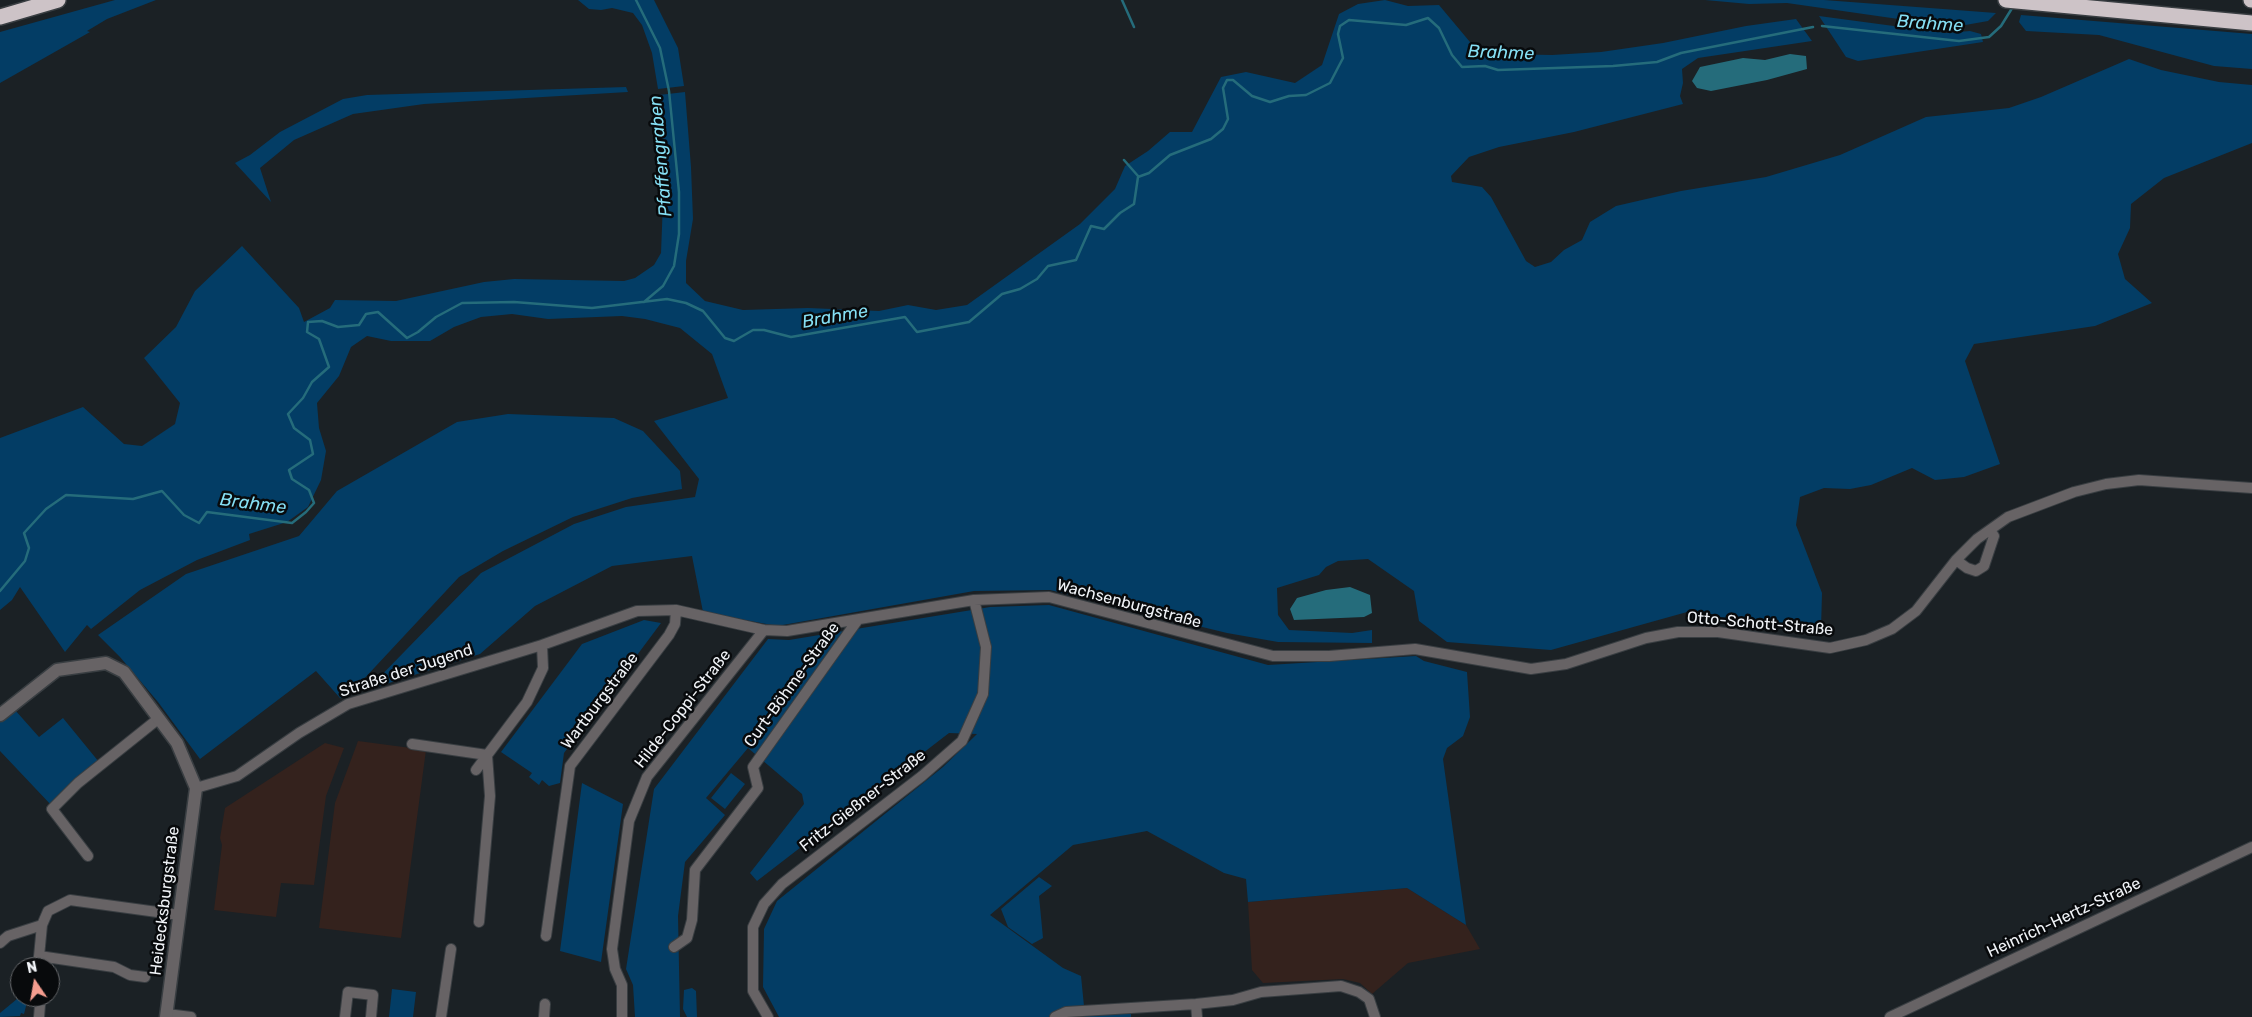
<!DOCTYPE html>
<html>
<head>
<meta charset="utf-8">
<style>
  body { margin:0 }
  #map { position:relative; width:2252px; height:1017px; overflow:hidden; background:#1b2125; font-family:Rubik,sans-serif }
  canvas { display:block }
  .north { position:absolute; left:10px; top:957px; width:50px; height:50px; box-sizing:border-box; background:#080a0c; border:1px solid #65676a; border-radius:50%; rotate:348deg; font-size:14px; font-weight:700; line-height:20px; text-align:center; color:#f0f3f7 }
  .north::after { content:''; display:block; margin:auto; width:18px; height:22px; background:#f59d8f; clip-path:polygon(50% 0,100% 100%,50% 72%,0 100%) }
</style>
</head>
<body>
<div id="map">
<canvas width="2252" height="1017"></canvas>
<div class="north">N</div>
</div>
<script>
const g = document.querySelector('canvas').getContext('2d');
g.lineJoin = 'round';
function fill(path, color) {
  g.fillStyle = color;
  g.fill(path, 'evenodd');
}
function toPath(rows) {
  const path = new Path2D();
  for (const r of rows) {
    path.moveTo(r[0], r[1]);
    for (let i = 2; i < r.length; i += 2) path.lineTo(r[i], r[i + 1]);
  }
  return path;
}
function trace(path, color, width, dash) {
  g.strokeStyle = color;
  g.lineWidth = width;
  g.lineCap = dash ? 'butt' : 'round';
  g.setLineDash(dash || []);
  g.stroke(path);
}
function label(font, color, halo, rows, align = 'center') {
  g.font = font + ' Rubik,sans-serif';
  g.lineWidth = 5;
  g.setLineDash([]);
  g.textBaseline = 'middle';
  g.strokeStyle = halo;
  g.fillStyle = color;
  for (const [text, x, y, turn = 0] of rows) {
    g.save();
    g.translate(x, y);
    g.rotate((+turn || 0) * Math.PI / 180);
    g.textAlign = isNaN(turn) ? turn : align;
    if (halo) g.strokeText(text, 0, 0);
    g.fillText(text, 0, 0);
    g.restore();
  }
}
fill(toPath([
  [358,741,426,750,401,938,319,928,335,803],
  [325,743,344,748,326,796,314,885,281,883,276,917,214,910,222,845,220,838,225,808],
  [1407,888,1466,925,1480,949,1408,963,1372,994,1360,983,1343,979,1263,983,1252,970,1248,902]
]), '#34221d');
fill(toPath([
  [115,0,156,0,107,19,87,31,90,32,0,83,0,32],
  [578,0,654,0,678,48,684,86,658,89,652,53,642,25,633,13,612,8,601,10,589,9],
  [1385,0,1408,6,1439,5,1475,48,1500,54,1552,55,1601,52,1663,43,1746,26,1796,19,1812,41,1698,58,1682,69,1683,83,1680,96,1683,104,1574,132,1499,147,1469,157,1451,176,1452,182,1482,187,1491,197,1526,261,1535,267,1551,262,1564,250,1582,240,1590,222,1616,206,1681,191,1766,177,1840,155,1926,117,2009,108,2041,97,2129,59,2161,70,2219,82,2252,85,2252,143,2164,178,2131,204,2130,228,2118,254,2125,279,2152,303,2095,326,1974,344,1965,361,2000,464,1964,477,1935,480,1912,468,1871,485,1850,489,1824,488,1800,497,1796,525,1822,593,1821,629,1768,625,1687,612,1551,650,1447,642,1419,621,1414,591,1368,559,1338,561,1326,567,1319,575,1277,588,1278,615,1289,630,1352,633,1372,630,1372,643,1278,642,1227,633,1050,590,974,591,777,626,703,612,692,556,612,566,535,606,480,654,367,690,481,573,574,524,626,507,695,497,699,479,654,421,728,398,712,354,680,328,645,319,622,316,548,319,512,314,481,317,454,327,430,341,391,341,367,336,351,347,339,376,317,403,319,428,326,451,321,480,308,507,287,522,249,534,250,540,197,560,140,590,91,629,87,625,65,652,20,587,12,600,0,610,0,438,83,407,124,444,142,446,175,424,180,403,144,358,176,327,195,291,242,246,299,308,304,322,330,308,335,300,396,301,484,282,514,279,624,281,635,278,654,265,661,253,664,175,659,95,685,92,691,167,693,219,686,261,686,283,705,301,743,310,808,308,879,311,908,305,936,310,967,305,1080,224,1115,189,1125,166,1148,151,1170,132,1192,132,1221,77,1246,72,1295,83,1322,65,1339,14,1358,4],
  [1705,0,1824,0,1996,13,1988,21,1954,27,1787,3,1749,4],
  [2021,15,2252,34,2252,69,2214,66,2099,35,2026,31,2019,22],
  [1819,16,1946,33,1970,31,1981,34,1983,42,1858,61,1846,57],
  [626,87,628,92,424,104,353,114,294,140,260,168,271,202,235,163,250,155,280,132,343,99,367,95],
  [508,414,614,418,643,431,680,471,682,489,632,498,573,517,503,551,459,577,348,696,340,698,316,671,200,759,158,702,120,657,98,635,186,574,299,536,337,491,457,422],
  [1049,605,1268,665,1416,656,1424,661,1467,672,1470,717,1463,736,1447,748,1443,759,1466,925,1407,888,1248,902,1246,879,1224,873,1147,831,1073,845,990,915,1063,968,1081,976,1085,1016,1131,1012,1131,1017,779,1017,763,987,764,929,777,901,943,767,977,734,949,733,757,881,750,873,804,804,802,794,748,748,706,798,725,815,685,862,678,916,680,1017,635,1017,633,985,626,969,654,789,768,639,789,640,990,607],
  [644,620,661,623,564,753,560,783,549,786,542,780,539,785,529,777,532,773,501,752,582,644],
  [15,710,39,737,63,718,99,762,52,806,0,751,0,720],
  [731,773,745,784,725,809,711,798],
  [582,783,623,804,601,962,560,951],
  [1039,877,1052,886,1039,896,1043,938,1032,944,1008,927,1001,909],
  [692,988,696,991,697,1017,687,1017,683,1009,684,990],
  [392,989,416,992,413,1017,389,1017],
  [17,999,27,1002,24,1014,21,1013,20,1016,0,1017,0,1013]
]), '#033d65');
fill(toPath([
  [1790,54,1806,56,1807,69,1767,80,1711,91,1697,88,1692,81,1700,67,1743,58,1765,60],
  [1350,587,1370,595,1372,613,1364,617,1294,620,1290,609,1297,598,1326,590]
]), '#256c7b');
trace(toPath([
  [636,0,660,48,669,91,679,192,679,234,674,266,663,286,644,302],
  [1122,0,1134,27],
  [1822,26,1959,41,1989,37,2001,26,2014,5],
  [1124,160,1138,176],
  [0,591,25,561,29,548,24,533,46,509,66,495,133,499,162,491,184,515,199,523,207,512,292,523,306,512,314,503,309,490,292,479,289,470,313,454,310,440,294,428,288,414,303,398,312,382,329,367,319,339,307,332,308,322,322,321,338,327,359,325,366,314,378,312,407,338,418,332,436,317,462,303,514,302,592,308,667,299,686,303,703,311,725,338,734,341,753,330,764,330,791,337,905,317,917,332,969,322,1002,294,1020,289,1037,279,1048,266,1076,260,1091,226,1104,229,1120,213,1134,204,1138,177,1149,173,1170,155,1211,139,1223,129,1228,119,1223,88,1227,80,1233,80,1252,96,1270,102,1289,96,1306,95,1330,83,1343,58,1338,34,1340,26,1349,20,1406,25,1428,18,1439,28,1452,55,1462,67,1485,66,1498,70,1613,66,1657,62,1681,53,1813,27]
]), '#256c7b', 2.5);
const minor = toPath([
  [1956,560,1967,568,1976,571,1984,566,1994,536,1990,530],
  [412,744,487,755,490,796,479,922],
  [476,770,527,702,543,668,542,645],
  [196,788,237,776,299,733,348,704,542,645,637,611,676,610,764,630,787,631,974,600,1049,597,1273,656,1329,656,1415,649,1531,669,1566,664,1646,638,1678,632,1718,632,1830,648,1866,640,1892,629,1916,611,1956,560,1977,539,2008,517,2074,492,2106,484,2139,480,2252,488],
  [88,856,52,809,78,783,158,719],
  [546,936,570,766,669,635,675,624,676,610],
  [0,943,8,936,42,925],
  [674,947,687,938,692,920,695,870,758,788,753,767,857,621],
  [39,956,114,967,130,975,145,977],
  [38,967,42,925,48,911,70,900,179,915],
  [36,997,40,1005,39,1017],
  [1196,1004,1197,1017],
  [167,1014,191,1017],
  [345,1017,348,992,373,995,371,1017],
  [441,1017,451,949],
  [544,1017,545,1004],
  [622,1017,622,985,615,969,612,949,629,821,647,777,764,630],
  [768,1017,753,991,753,927,764,904,782,884,922,776,962,741,983,694,986,647,974,600],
  [1055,1017,1066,1012,1196,1004,1233,1000,1261,992,1341,986,1359,992,1369,999,1375,1017],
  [1890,1017,2252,847]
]);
const tertiary = toPath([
  [0,715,57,670,106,663,124,672,177,743,196,788,166,1017]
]);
const motorway = toPath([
  [2006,0,2252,23],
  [2251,0,2252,0],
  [0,17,58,0]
]);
trace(minor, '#393e42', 12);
trace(tertiary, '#393e42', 15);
trace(motorway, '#393e42', 18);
trace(minor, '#676365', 10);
trace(tertiary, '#676365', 12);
trace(motorway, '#cdc3c7', 15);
label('16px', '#f0f3f7', '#080a0c', [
  ["Wachsenburgstraße",1129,604,15],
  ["Otto-Schott-Straße",1760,624,5],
  ["Straße der Jugend",406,671,-18],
  ["Curt-Böhme-Straße",792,685,-54],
  ["Wartburgstraße",600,701,-53],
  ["Hilde-Coppi-Straße",683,709,-52],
  ["Fritz-Gießner-Straße",863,801,-38],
  ["Heidecksburgstraße",165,901,-83],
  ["Heinrich-Hertz-Straße",2064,918,-25]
]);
label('italic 18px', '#85dff4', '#080a0c', [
  ["Brahme",1930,24,4],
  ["Brahme",1501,53,2],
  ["Pfaffengraben",661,156,-95],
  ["Brahme",835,317,-10],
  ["Brahme",253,504,7]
]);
</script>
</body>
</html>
